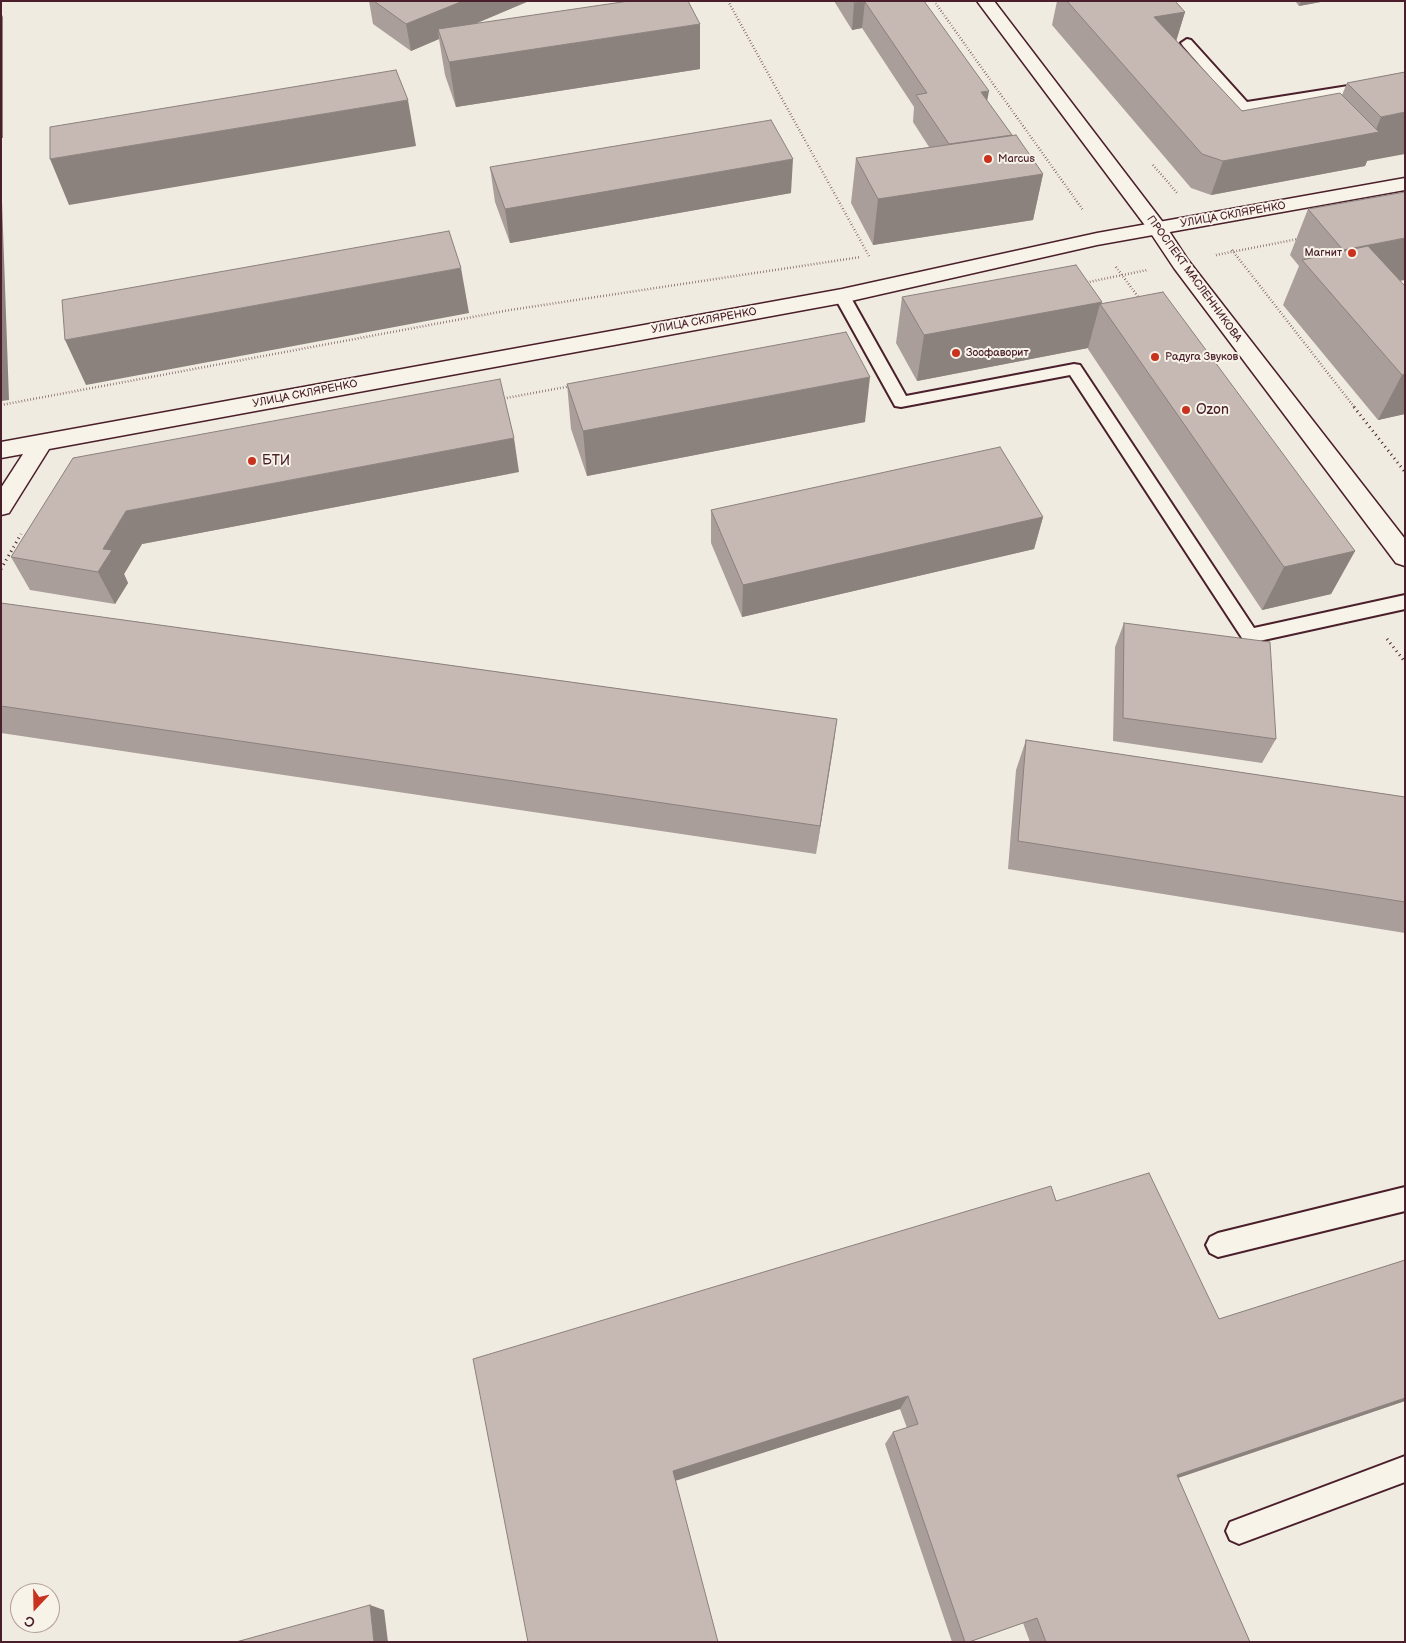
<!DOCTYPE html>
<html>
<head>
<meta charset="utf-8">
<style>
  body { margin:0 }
  #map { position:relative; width:1406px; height:1643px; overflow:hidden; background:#f0ebe0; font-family:"Balsamiq Sans",sans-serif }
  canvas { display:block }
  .frame { position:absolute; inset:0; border:2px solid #4a1f2b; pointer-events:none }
  .north { position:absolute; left:10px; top:1583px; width:50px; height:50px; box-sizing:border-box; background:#f7f3e8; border:1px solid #b29e9c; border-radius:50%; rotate:201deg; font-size:14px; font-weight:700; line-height:20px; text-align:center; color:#4a1f2b }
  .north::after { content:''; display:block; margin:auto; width:18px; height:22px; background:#c8321e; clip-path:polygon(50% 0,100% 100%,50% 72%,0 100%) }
</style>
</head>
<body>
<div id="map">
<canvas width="1406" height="1643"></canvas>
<div class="frame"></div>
<div class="north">С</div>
</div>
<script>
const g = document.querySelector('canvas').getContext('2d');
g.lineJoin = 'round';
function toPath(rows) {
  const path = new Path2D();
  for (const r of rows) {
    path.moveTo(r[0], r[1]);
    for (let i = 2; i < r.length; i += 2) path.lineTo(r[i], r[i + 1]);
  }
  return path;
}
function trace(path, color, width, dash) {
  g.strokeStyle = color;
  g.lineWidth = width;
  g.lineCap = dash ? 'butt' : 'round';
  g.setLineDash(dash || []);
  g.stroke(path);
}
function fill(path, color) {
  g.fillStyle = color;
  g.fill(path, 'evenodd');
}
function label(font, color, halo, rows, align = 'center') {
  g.font = font + ' "Balsamiq Sans",sans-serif';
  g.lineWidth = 4;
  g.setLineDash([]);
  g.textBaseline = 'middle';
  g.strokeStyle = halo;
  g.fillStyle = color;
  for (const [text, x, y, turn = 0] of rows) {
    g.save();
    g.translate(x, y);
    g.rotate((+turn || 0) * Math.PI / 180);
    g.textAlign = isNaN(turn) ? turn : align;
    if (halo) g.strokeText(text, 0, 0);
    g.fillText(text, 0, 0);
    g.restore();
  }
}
const service = toPath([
  [1187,39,1191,40,1247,102,1405,77,1405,85,1244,111,1239,110,1183,46,1181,43,1187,39],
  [842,291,847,293,850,296,906,396,1074,364,1080,365,1254,628,1405,595,1405,609,1250,643,1244,641,1070,375,901,407,895,406,834,296,837,293,842,291],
  [1405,1187,1405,1211,1218,1257,1210,1253,1206,1245,1210,1237,1218,1233,1405,1187],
  [1405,1456,1405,1482,1239,1544,1230,1540,1226,1531,1230,1522,1405,1456]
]);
const minor = toPath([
  [1405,178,1405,190,1097,245,842,303,49,449,9,513,1,515,1,488,23,454,1,458,1,442,842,289,1097,233,1405,178]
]);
const secondary = toPath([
  [977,1,994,1,1165,225,1188,260,1405,539,1405,566,1396,563,1174,268,1150,232,977,1]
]);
trace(service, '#4a1f2b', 4);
trace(minor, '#4a1f2b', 3);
trace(secondary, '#4a1f2b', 3);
trace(toPath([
  [728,1,869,256],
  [934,1,1083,210],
  [1153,165,1178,194],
  [1232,250,1355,408],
  [1216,255,1298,239],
  [1116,267,1139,298],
  [1084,283,1147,270],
  [501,399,571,386],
  [1,405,510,310,861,257]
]), '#4a1f2b', 2.5, [0.5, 2.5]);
trace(toPath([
  [1354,407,1405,472],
  [1,569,21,534],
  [1387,639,1405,662]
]), '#4a1f2b', 3, [1, 4]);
fill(service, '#f7f3e8');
fill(minor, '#f7f3e8');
fill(secondary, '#f7f3e8');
fill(toPath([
  [369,1,529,1,475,24,700,69,456,107,445,75,439,39,411,51,373,24],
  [834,1,924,1,987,101,1012,135,1043,174,1033,220,873,245,851,203,856,158,929,147,913,122,914,107,862,28,852,30],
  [1057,1,1175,1,1185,12,1176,40,1242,111,1342,95,1347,83,1405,72,1365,166,1211,195,1191,188,1052,25],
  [1295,1,1326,1,1299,6],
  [490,167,791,193,510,243,495,202],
  [1308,209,1400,281,1405,414,1378,420,1283,305,1299,266,1290,255],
  [902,297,1101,304,1355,551,1331,594,1262,610,1088,349,1088,348,917,381,896,343],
  [567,384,865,422,587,476,571,429],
  [519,472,142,544,124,574,128,583,115,604,30,590,11,557],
  [711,510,1043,517,1034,549,742,617,711,543],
  [1,603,837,719,816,854,1,733],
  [1124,623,1276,739,1262,763,1113,741,1115,647],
  [1026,740,1405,797,1405,933,1008,869,1016,770],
  [1056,1201,1219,1319,1405,1260,1405,1401,1178,1478,1250,1642,1030,1642,1023,1623,969,1642,952,1642,885,1444,893,1432,907,1428,900,1409,676,1480,473,1359]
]), '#aa9e9a');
fill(toPath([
  [463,1,529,1,441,38,438,29,439,39,411,51,406,24],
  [1301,1,1326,1,1299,6],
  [865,2,862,28,852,30,854,3],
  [1185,12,1175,45,1154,17],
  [1,13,3,17,3,138,1,138],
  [700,24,700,69,456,107,449,62],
  [989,91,984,117,981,92],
  [408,100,416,146,69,205,50,159],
  [1405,112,1405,154,1367,161,1365,166,1211,195,1223,161,1375,132,1381,117],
  [793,159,791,193,510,243,505,209],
  [1,173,9,400,1,401],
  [1043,174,1033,220,873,245,878,199],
  [1405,238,1405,280,1331,294,1326,288,1343,250],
  [461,268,469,313,86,385,65,340],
  [1102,302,1101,305,1100,304,1088,348,917,381,924,335],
  [1405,374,1405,414,1378,420,1402,375],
  [870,377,865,422,587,476,583,431],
  [514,438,519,472,142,544,124,574,128,583,115,604,98,572,103,549,126,511],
  [1043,517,1034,549,742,617,743,585],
  [1355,551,1331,594,1262,610,1284,567],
  [837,719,833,749,816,854,820,826],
  [908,1396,900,1409,675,1481,673,1471],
  [1405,1398,1405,1401,1157,1485,1177,1475],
  [370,1605,384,1610,388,1642,374,1642]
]), '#8b817d');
const building = toPath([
  [374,1,463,1,406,24,374,1],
  [629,1,688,1,700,24,449,62,438,29,629,1],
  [853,1,924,1,989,91,981,92,1012,135,949,144,916,95,927,93,865,2,854,3,853,1],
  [1067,1,1175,1,1185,12,1154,17,1242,111,1340,93,1379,132,1223,161,1202,154,1067,1],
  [396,70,408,100,50,159,50,127,396,70],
  [1405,72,1405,112,1381,117,1347,83,1405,72],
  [771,120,793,159,505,209,490,167,771,120],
  [1016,135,1043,174,878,199,856,158,1016,135],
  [1405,192,1405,238,1343,250,1308,209,1405,192],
  [449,231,461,268,65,340,62,300,449,231],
  [1368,246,1405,286,1405,374,1402,375,1302,260,1368,246],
  [1076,265,1102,302,924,335,902,297,1076,265],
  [1163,292,1355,551,1284,567,1100,304,1163,292],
  [846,332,870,377,583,431,567,384,846,332],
  [500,379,514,438,126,511,103,549,112,550,98,572,11,557,73,458,500,379],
  [1000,447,1043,517,743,585,711,510,1000,447],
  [1,603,837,719,820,826,1,706,1,603],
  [1124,623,1270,642,1276,739,1123,718,1124,623],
  [1026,740,1405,797,1405,902,1018,841,1026,740],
  [1149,1173,1219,1319,1405,1260,1405,1398,1177,1475,1250,1642,1046,1642,1037,1618,969,1642,965,1642,893,1432,918,1424,908,1396,673,1471,718,1642,528,1642,473,1359,1051,1186,1056,1201,1149,1173],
  [370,1605,374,1642,236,1642,370,1605]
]);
fill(building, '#c6b8b3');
trace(building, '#8b817d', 1);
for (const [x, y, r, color] of [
  [988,159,5,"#c8321e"],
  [1352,253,5,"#c8321e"],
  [956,353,5,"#c8321e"],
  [1155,357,5,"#c8321e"],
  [1186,410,5,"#c8321e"],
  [252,461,5,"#c8321e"]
]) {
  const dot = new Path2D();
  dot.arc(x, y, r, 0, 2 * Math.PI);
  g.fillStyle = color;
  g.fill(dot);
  trace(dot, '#f7f3e8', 2);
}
label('11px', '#4a1f2b', '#f7f3e8', [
  ["Marcus",998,159],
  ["Магнит",1342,253,"right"],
  ["Зоофаворит",966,353],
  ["Радуга Звуков",1165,357]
], 'left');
label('11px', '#4a1f2b', '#f7f3e8', [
  ["УЛИЦА СКЛЯРЕНКО",1233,215,-10],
  ["ПРОСПЕКТ МАСЛЕННИКОВА",1194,279,54],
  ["УЛИЦА СКЛЯРЕНКО",704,321,-10],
  ["УЛИЦА СКЛЯРЕНКО",305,394,-11]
]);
label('14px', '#4a1f2b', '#f7f3e8', [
  ["Ozon",1196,410],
  ["БТИ",262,461]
], 'left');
</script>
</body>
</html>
